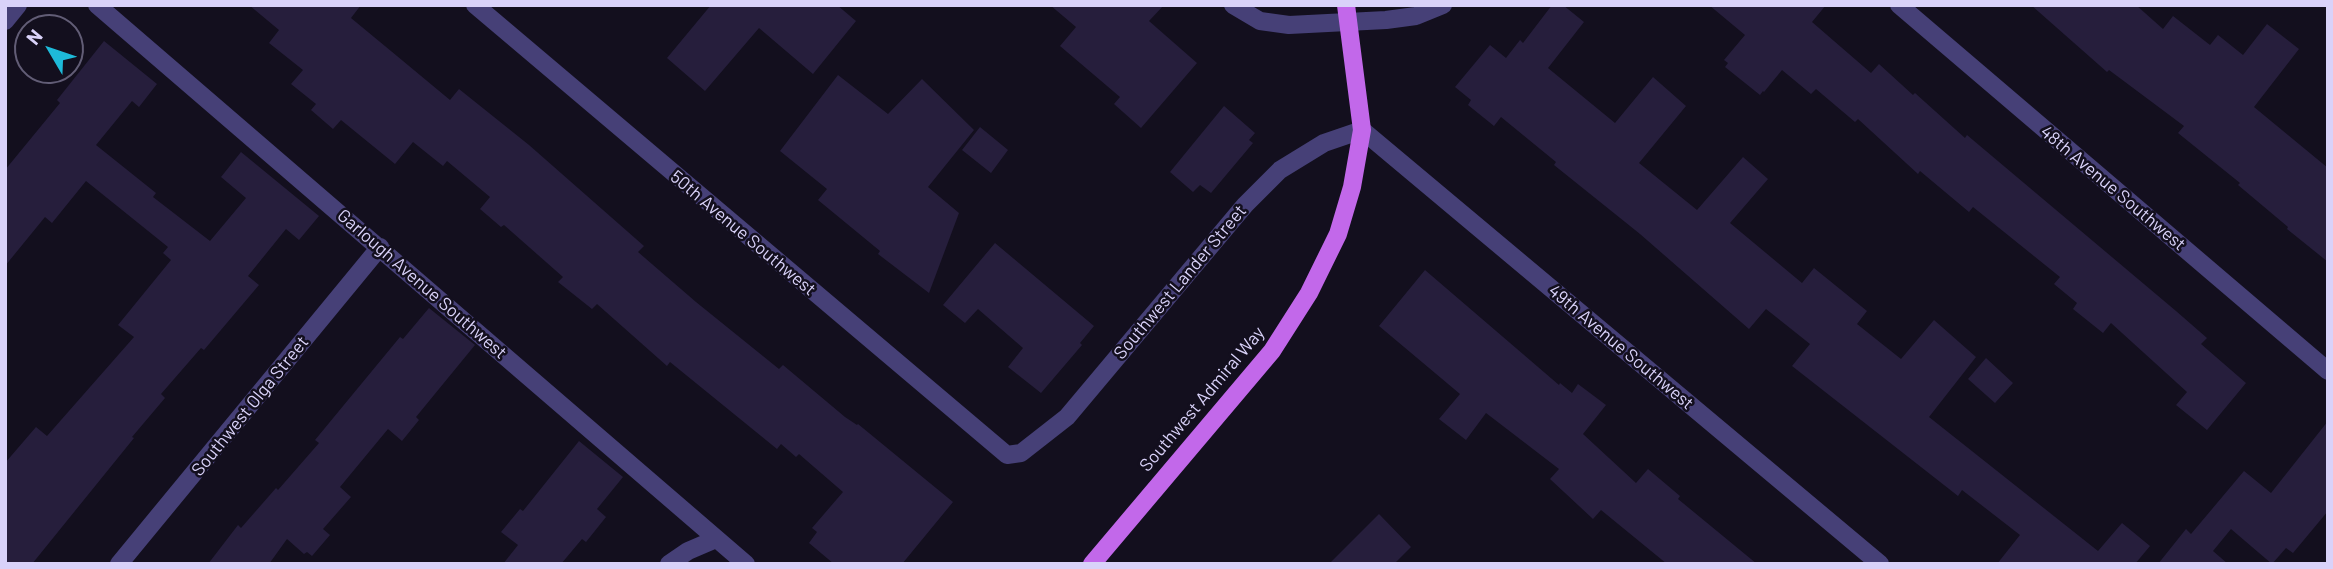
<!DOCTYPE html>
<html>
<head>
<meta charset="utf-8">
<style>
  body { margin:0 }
  #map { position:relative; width:2333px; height:569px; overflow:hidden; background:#130f1e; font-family:Barlow,sans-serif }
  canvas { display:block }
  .frame { position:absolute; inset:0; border:7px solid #d9d2f9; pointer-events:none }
  .north { position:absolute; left:14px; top:14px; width:70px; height:70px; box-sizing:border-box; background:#130f1e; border:2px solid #625d76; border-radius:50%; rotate:309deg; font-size:19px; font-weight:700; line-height:28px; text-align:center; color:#d9d2f9 }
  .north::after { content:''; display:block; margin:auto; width:24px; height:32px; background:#1ebad9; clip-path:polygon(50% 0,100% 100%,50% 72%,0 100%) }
</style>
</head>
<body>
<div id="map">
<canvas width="2333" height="569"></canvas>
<div class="frame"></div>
<div class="north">N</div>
</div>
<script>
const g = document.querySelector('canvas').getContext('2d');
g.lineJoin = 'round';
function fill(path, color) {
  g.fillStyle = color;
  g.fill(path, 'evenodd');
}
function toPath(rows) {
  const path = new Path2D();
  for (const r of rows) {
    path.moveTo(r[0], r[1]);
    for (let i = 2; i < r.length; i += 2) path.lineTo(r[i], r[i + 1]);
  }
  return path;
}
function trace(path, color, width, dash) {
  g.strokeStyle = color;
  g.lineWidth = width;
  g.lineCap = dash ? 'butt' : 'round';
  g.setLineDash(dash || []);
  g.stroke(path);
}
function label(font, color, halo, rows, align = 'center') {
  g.font = font + ' Barlow,sans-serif';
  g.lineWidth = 5;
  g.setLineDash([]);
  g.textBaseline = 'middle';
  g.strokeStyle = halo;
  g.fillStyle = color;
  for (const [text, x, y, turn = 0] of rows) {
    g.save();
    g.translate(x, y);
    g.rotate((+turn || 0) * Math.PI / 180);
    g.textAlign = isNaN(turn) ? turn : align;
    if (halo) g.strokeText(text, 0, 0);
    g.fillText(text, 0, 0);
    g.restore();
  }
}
fill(toPath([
  [249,5,361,5,351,18,397,56,450,100,459,89,529,145,644,246,638,252,696,302,779,369,783,365,845,417,857,425,858,424,953,502,902,564,834,564,809,543,817,532,812,528,843,492,799,454,796,457,781,444,777,449,670,362,667,366,597,304,592,309,558,282,563,277,504,225,501,227,480,209,490,197,447,161,443,166,413,142,395,164,341,120,333,129,311,110,316,104,291,84,303,70,269,43,279,30],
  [711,5,837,5,856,21,813,74,759,28,705,91,667,58],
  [1050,5,1164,5,1149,21,1197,63,1141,128,1114,104,1120,97,1060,46,1076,27],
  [1552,5,1563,5,1584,22,1548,68,1615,123,1653,77,1686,106,1639,163,1697,210,1743,157,1768,179,1730,223,1802,283,1814,268,1867,311,1857,324,1901,359,1934,320,1976,357,1929,417,2098,551,2122,523,2150,546,2135,564,1997,564,2020,535,1962,490,1958,496,1792,366,1810,344,1766,309,1749,329,1640,234,1554,165,1556,162,1501,117,1494,126,1468,105,1471,100,1455,87,1490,45,1506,58,1520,40,1523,43],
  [1709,5,1826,5,1812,22,1871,73,1879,64,1913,95,1915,93,1965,138,1967,135,2176,311,2207,338,2201,344,2246,383,2207,430,2176,405,2187,392,2111,323,2103,333,2073,309,2077,303,2054,284,2060,277,1973,207,1969,212,1920,171,1918,174,1858,119,1855,122,1816,89,1811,94,1782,70,1764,92,1763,91,1760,95,1725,67,1728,63,1724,60,1745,35],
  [2031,5,2136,5,2163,29,2173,16,2210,45,2218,35,2243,55,2267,24,2299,49,2254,107,2328,168,2328,262,2287,229,2288,227,2238,185,2240,183,2178,133,2184,126,2109,70,2107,72],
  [104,41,157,84,139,107,132,101,96,145,156,193,153,197,210,241,246,198,221,177,241,152,319,216,299,240,286,229,248,276,259,285,204,350,201,348,161,394,165,398,132,437,134,438,32,564,5,564,5,463,36,427,47,436,134,337,118,325,171,260,163,253,168,247,86,181,52,223,45,217,5,266,5,170,60,103,57,100],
  [838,75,888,114,922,79,974,130,928,187,959,213,929,293,878,254,880,251,818,200,827,189,780,151],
  [1224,106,1255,133,1249,140,1253,143,1211,193,1200,185,1193,192,1170,172],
  [980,127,1008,150,991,173,962,150],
  [995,243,1094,326,1080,343,1082,345,1041,393,1008,367,1023,348,978,309,965,323,943,305],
  [1425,270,1559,385,1560,383,1572,393,1578,384,1606,405,1583,434,1636,483,1648,469,1680,496,1678,499,1757,564,1667,564,1601,510,1593,519,1550,479,1559,469,1486,413,1466,440,1439,419,1460,394,1379,326],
  [429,308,475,345,416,417,419,420,402,441,388,429,340,487,351,497,323,529,330,535,312,556,307,552,304,554,287,539,269,564,208,564,238,525,241,528,276,488,278,490,319,443,315,440,400,337,403,339],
  [1986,358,2013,383,1995,403,1968,379],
  [2328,421,2328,511,2293,553,2286,548,2272,564,2231,529,2213,551,2228,564,2158,564,2186,529,2191,534,2244,471,2271,493],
  [579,441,623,477,597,509,606,517,586,542,582,539,561,564,503,564,518,545,501,532,520,509,523,511],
  [1379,514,1411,547,1394,564,1329,564]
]), '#261e3c');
trace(toPath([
  [97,5,746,564],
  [475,5,1007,455,1021,453,1067,417,1245,205,1280,170,1324,143,1362,130,1880,564],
  [1233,5,1260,21,1289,25,1386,20,1416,16,1443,5],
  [1899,5,2328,371],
  [5,21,18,5],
  [119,564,380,247],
  [669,564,688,551,716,539]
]), '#464077', 18);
trace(toPath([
  [1092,564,1272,351,1309,293,1338,234,1352,187,1362,130,1346,5]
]), '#c268ea', 18);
label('18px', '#d9d2f9', '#130f1e', [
  ["48th Avenue Southwest",2113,188,40],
  ["50th Avenue Southwest",743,233,40],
  ["Southwest Lander Street",1180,282,-50],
  ["Garlough Avenue Southwest",422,284,41],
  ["49th Avenue Southwest",1621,347,40],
  ["Southwest Admiral Way",1202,399,-50],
  ["Southwest Olga Street",250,406,-51]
]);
</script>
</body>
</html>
